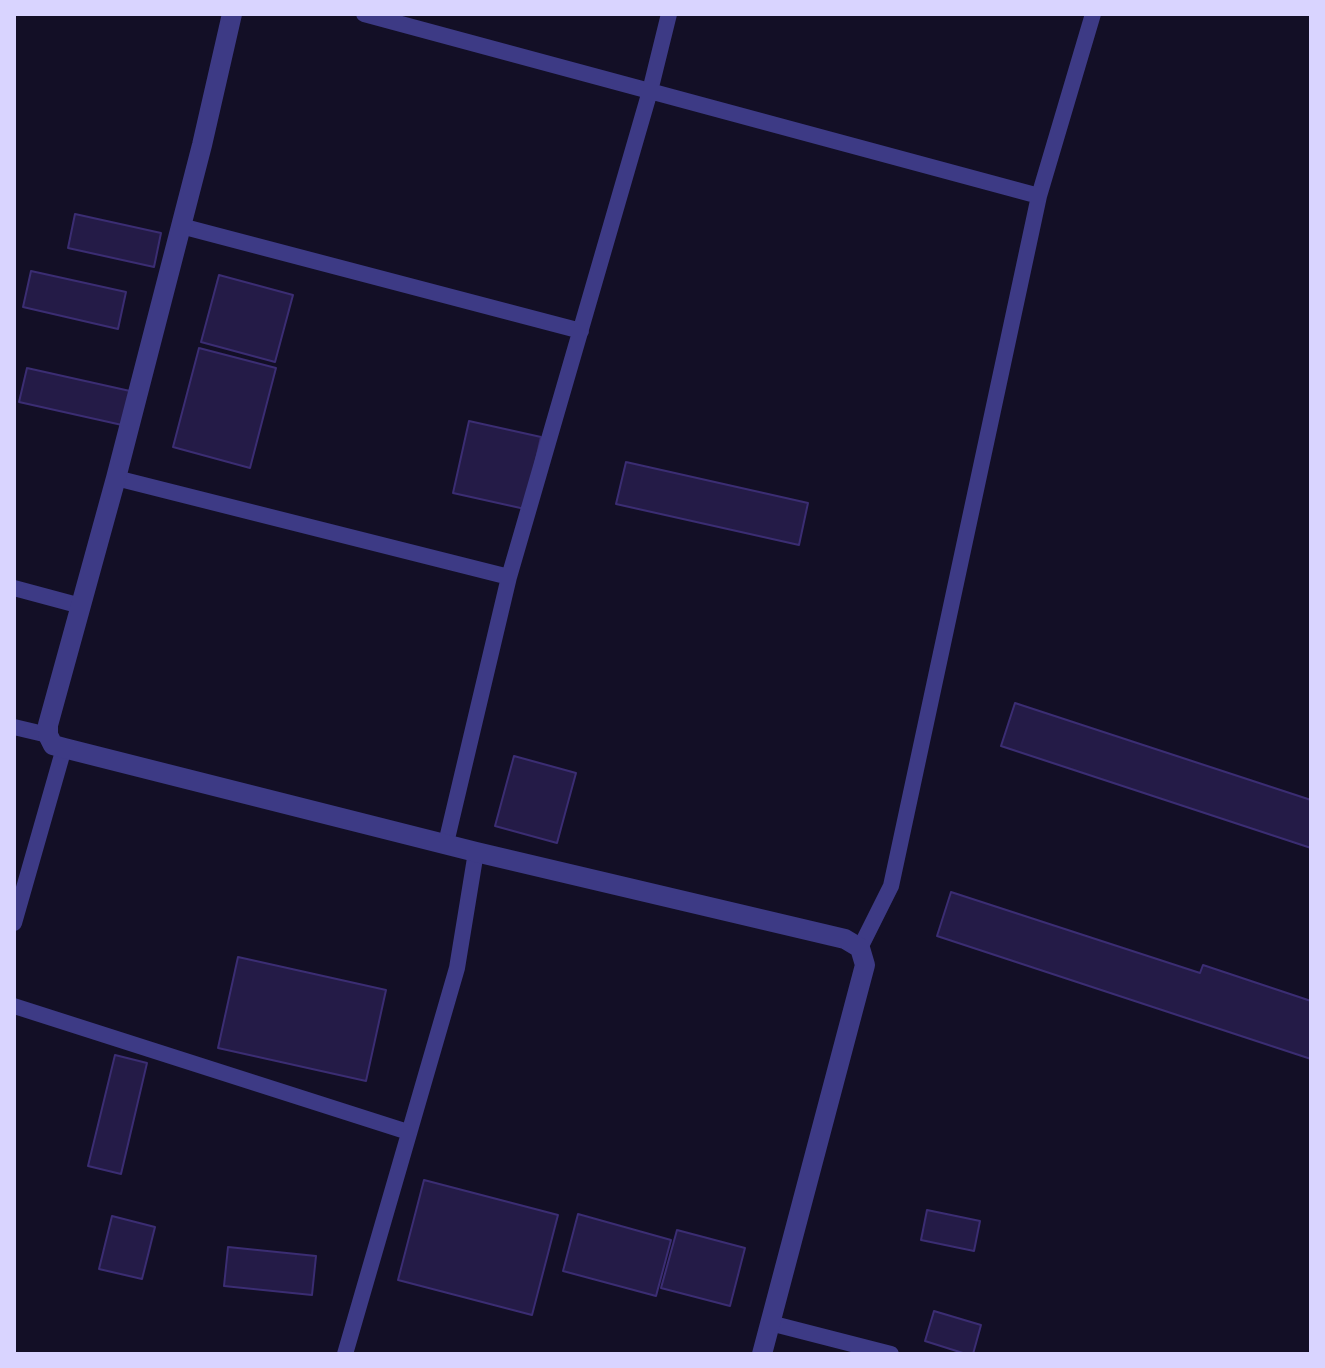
<!DOCTYPE html>
<html>
<head>
<meta charset="utf-8">
<style>
  body { margin:0 }
  #map { position:relative; width:1325px; height:1368px; overflow:hidden; background:#130f26; font-family:Barlow,sans-serif }
  canvas { display:block }
  .frame { position:absolute; inset:0; border:16px solid #d9d4ff; pointer-events:none }
</style>
</head>
<body>
<div id="map">
<canvas width="1325" height="1368"></canvas>
<div class="frame"></div>
</div>
<script>
const g = document.querySelector('canvas').getContext('2d');
g.lineJoin = 'round';
function fill(path, color) {
  g.fillStyle = color;
  g.fill(path, 'evenodd');
}
function toPath(rows) {
  const path = new Path2D();
  for (const r of rows) {
    path.moveTo(r[0], r[1]);
    for (let i = 2; i < r.length; i += 2) path.lineTo(r[i], r[i + 1]);
  }
  return path;
}
function trace(path, color, width, dash) {
  g.strokeStyle = color;
  g.lineWidth = width;
  g.lineCap = dash ? 'butt' : 'round';
  g.setLineDash(dash || []);
  g.stroke(path);
}
const building = toPath([
  [75,214,161,233,154,267,68,248,75,214],
  [31,271,126,292,118,329,23,307,31,271],
  [219,275,293,295,275,362,201,342,219,275],
  [199,348,276,368,250,468,173,447,199,348],
  [27,368,130,391,122,425,19,402,27,368],
  [469,421,541,437,525,509,453,493,469,421],
  [626,462,808,503,799,545,616,504,626,462],
  [1015,703,1311,800,1311,848,1001,746,1015,703],
  [514,756,576,773,557,843,495,826,514,756],
  [951,892,1200,973,1203,965,1311,1001,1311,1059,937,936,951,892],
  [238,957,386,990,366,1081,218,1048,238,957],
  [115,1055,147,1063,121,1174,88,1166,115,1055],
  [424,1180,558,1215,532,1315,398,1280,424,1180],
  [927,1210,980,1221,974,1251,921,1240,927,1210],
  [578,1214,671,1240,656,1296,563,1271,578,1214],
  [112,1216,155,1227,142,1279,99,1269,112,1216],
  [677,1230,745,1248,730,1306,661,1288,677,1230],
  [228,1247,316,1256,312,1295,224,1286,228,1247],
  [934,1311,981,1325,973,1354,966,1354,925,1341,934,1311]
]);
fill(building, '#241b47');
trace(building, '#3b2d73', 2);
trace(toPath([
  [364,14,1039,196],
  [181,226,581,331],
  [116,478,509,577,446,843],
  [509,577,650,91,669,14],
  [14,588,81,606],
  [14,727,48,735],
  [14,923,64,748],
  [860,948,891,886,1039,196,1093,14],
  [14,1006,408,1132],
  [770,1323,891,1354],
  [345,1354,457,968,476,852]
]), '#3d3a85', 16);
trace(toPath([
  [232,14,202,145,116,478,48,725,48,735,53,745,64,748,476,852,845,939,860,948,865,965,762,1354]
]), '#3d3a85', 20);
</script>
</body>
</html>
